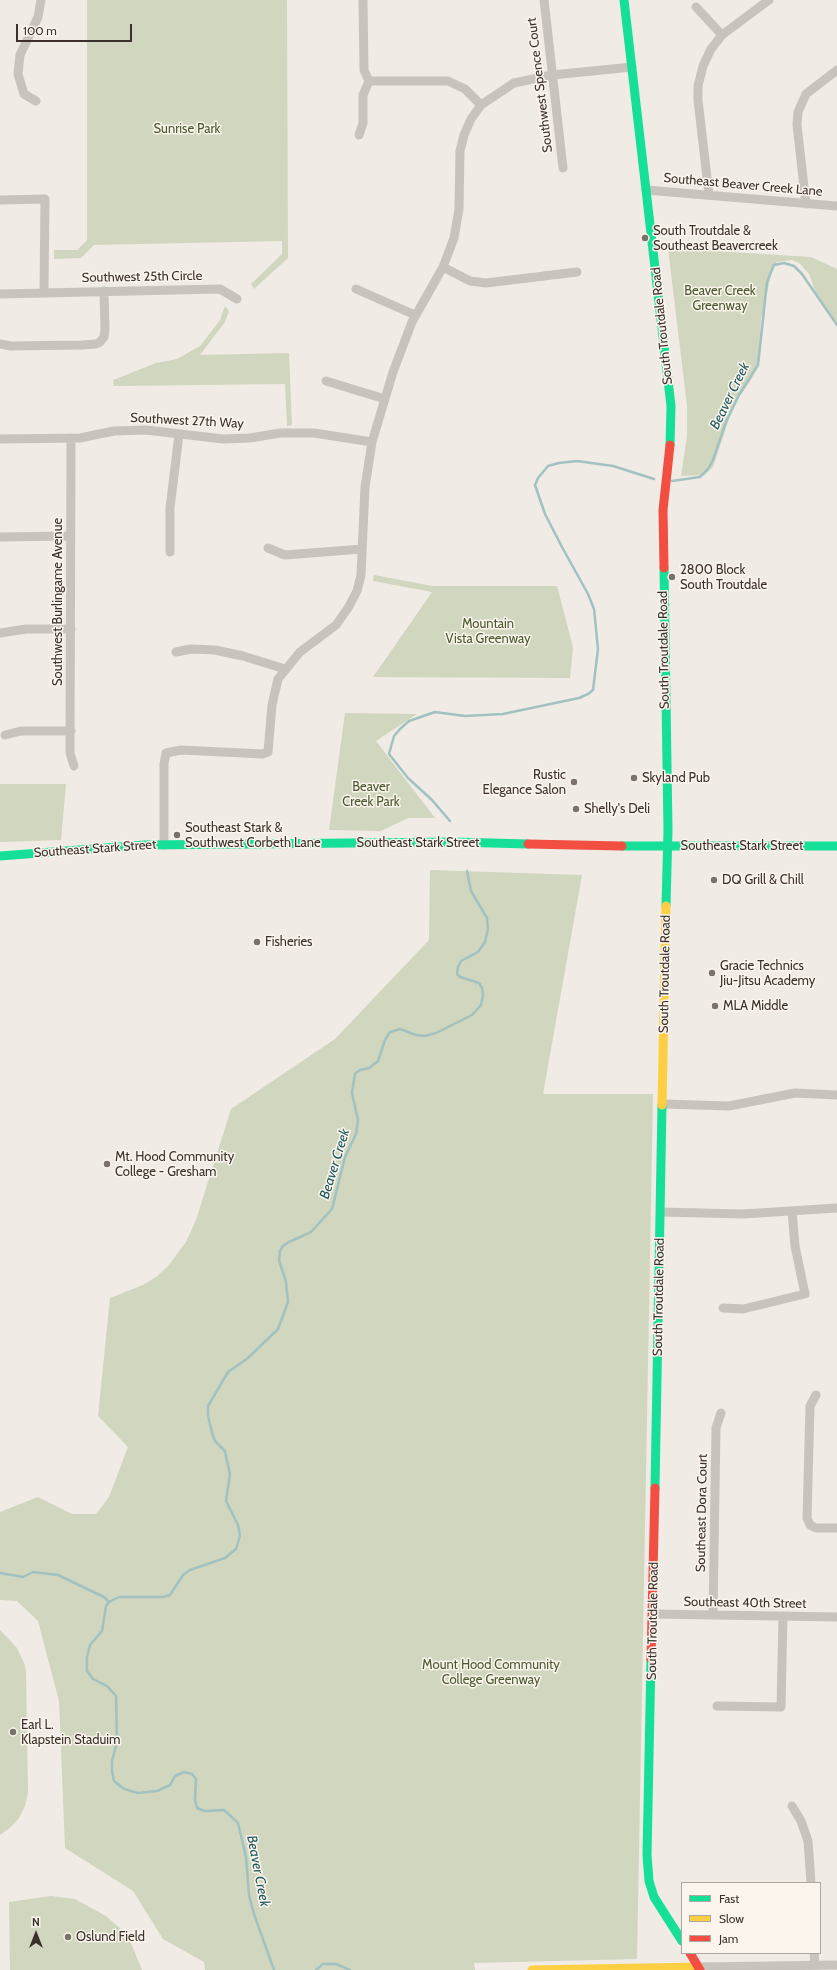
<!DOCTYPE html>
<html>
<head>
<meta charset="utf-8">
<style>
  body { margin:0 }
  #map { position:relative; width:837px; height:1970px; overflow:hidden; background:#f0ebe5; font-family:Cabin,sans-serif }
  canvas { display:block }
  .legend { position:absolute; left:681px; top:1882px; width:140px; height:72px; box-sizing:border-box; background:#fbf5ee; border:1px solid #aea6a0; margin:0; padding:5px 7px; list-style:none; font-size:12px; color:#3b302b }
  .legend li { display:flex; align-items:center; gap:8px; height:20px }
  .legend b { width:20px; border:1px solid #aea6a0 }
  .north { position:absolute; left:16px; top:1914px; width:40px; height:40px; -webkit-text-stroke:3px #fbf5ee; paint-order:stroke; rotate:0deg; font-size:11px; font-weight:700; line-height:16px; text-align:center; color:#3b302b }
  .north::after { content:''; display:block; margin:auto; width:14px; height:18px; background:#3b302b; clip-path:polygon(50% 0,100% 100%,50% 72%,0 100%) }
  .scale { position:absolute; left:16px; top:24px; width:116px; height:18px; box-sizing:border-box; border:2px solid #3b302b; border-top:0; padding-left:5px; font-size:12px; line-height:14px; white-space:nowrap; color:#3b302b; -webkit-text-stroke:3px #fbf5ee; paint-order:stroke }
</style>
</head>
<body>
<div id="map">
<canvas width="837" height="1970"></canvas>
<ul class="legend">
<li><b style="height:5px;background:#16e098"></b>Fast</li>
<li><b style="height:5px;background:#ffcf43"></b>Slow</li>
<li><b style="height:5px;background:#f24e42"></b>Jam</li>
</ul>
<div class="north">N</div>
<div class="scale">100 m</div>
</div>
<script>
const g = document.querySelector('canvas').getContext('2d');
g.lineJoin = 'round';
function fill(path, color) {
  g.fillStyle = color;
  g.fill(path, 'evenodd');
}
function toPath(rows) {
  const path = new Path2D();
  for (const r of rows) {
    path.moveTo(r[0], r[1]);
    for (let i = 2; i < r.length; i += 2) path.lineTo(r[i], r[i + 1]);
  }
  return path;
}
function trace(path, color, width, dash) {
  g.strokeStyle = color;
  g.lineWidth = width;
  g.lineCap = dash ? 'butt' : 'round';
  g.setLineDash(dash || []);
  g.stroke(path);
}
function label(font, color, halo, rows, align = 'center') {
  g.font = font + ' Cabin,sans-serif';
  g.lineWidth = 3;
  g.setLineDash([]);
  g.textBaseline = 'middle';
  g.strokeStyle = halo;
  g.fillStyle = color;
  for (const [text, x, y, turn = 0] of rows) {
    g.save();
    g.translate(x, y);
    g.rotate((+turn || 0) * Math.PI / 180);
    g.textAlign = isNaN(turn) ? turn : align;
    if (halo) g.strokeText(text, 0, 0);
    g.fillText(text, 0, 0);
    g.restore();
  }
}
fill(toPath([
  [87,0,287,0,288,258,254,289,251,284,282,254,282,241,94,245,81,258,54,259,54,250,77,250,87,240],
  [668,248,811,257,837,269,837,322,831,317,817,296,809,274,799,263,792,260,777,262,773,267,761,319,758,367,749,383,734,404,713,467,704,475,681,476,687,436,687,406],
  [225,306,229,311,225,322,200,355,289,353,292,425,287,426,285,384,114,386,113,380,156,363,177,359,200,346,220,320],
  [374,575,433,586,557,586,573,647,570,678,373,677,432,592,373,581],
  [345,713,417,714,376,741,435,818,408,818,381,831,329,830],
  [0,784,66,784,61,840,0,842],
  [430,870,582,875,543,1094,653,1094,637,1959,474,1963,475,1970,205,1970,204,1962,163,1939,133,1891,65,1848,59,1701,38,1621,17,1601,0,1600,0,1512,38,1497,72,1514,96,1514,109,1497,128,1447,98,1416,110,1298,143,1285,156,1277,168,1266,186,1242,196,1220,231,1109,335,1039,429,940],
  [0,1630,17,1648,24,1663,26,1670,28,1793,25,1806,19,1818,11,1827,0,1835],
  [51,1896,75,1899,106,1916,122,1930,131,1943,142,1970,10,1970,9,1902]
]), '#d1d6bf');
trace(toPath([
  [672,481,700,477,708,469,713,460,726,422,739,395,758,365,767,282,774,265,784,263,794,266,802,274,837,325],
  [450,821,432,800,408,778,389,754,394,736,400,729,409,721,435,712,465,716,503,714,579,698,588,694,593,690,598,649,594,609,588,594,562,547,545,514,535,485,538,478,548,466,559,463,577,461,613,466,654,479],
  [0,1573,23,1577,33,1572,58,1575,104,1597,109,1602],
  [274,1970,254,1914,249,1895,246,1857,238,1823,224,1810,205,1811,197,1808,195,1800,196,1779,192,1774,184,1772,175,1776,170,1785,157,1791,138,1793,124,1789,114,1781,112,1771,112,1761,117,1742,116,1696,107,1686,93,1679,87,1671,87,1657,90,1645,102,1631,106,1606,109,1602,119,1597,163,1597,170,1595,183,1575,190,1570,225,1558,236,1549,240,1536,238,1525,226,1501,230,1474,227,1461,225,1451,215,1441,213,1436,208,1416,208,1406,228,1372,248,1358,278,1329,288,1302,286,1282,279,1260,280,1251,283,1246,289,1242,311,1232,332,1209,345,1157,356,1134,358,1120,352,1093,355,1074,360,1070,369,1068,378,1061,385,1040,390,1032,400,1029,416,1035,425,1036,436,1033,472,1015,481,1005,483,995,482,988,479,983,460,977,457,974,458,967,461,961,478,952,485,942,488,929,487,918,471,891,467,871],
  [316,1970,323,1964,336,1964,350,1970]
]), '#a1c2c1', 2.5);
trace(toPath([
  [544,0,563,168],
  [696,7,722,35],
  [369,81,448,81,465,89,481,105],
  [36,101,24,94,18,74,20,55,38,17,41,0],
  [359,135,363,123,363,95,369,81,364,70,363,0],
  [646,190,837,206],
  [709,195,698,100,698,86,703,66,711,49,722,35,769,0],
  [0,200,45,199,44,292],
  [806,204,797,125,798,112,806,94,837,70],
  [443,267,470,281,486,283,577,272],
  [356,289,415,315],
  [0,294,220,289,237,299],
  [0,344,11,346,82,345,96,344,100,342,104,337,105,330,104,291],
  [326,381,385,399],
  [71,438,70,753,74,766],
  [0,439,80,438,114,431,146,430,223,439,250,438,280,433,314,433,372,442],
  [0,537,71,536],
  [268,548,285,555,362,549],
  [170,552,170,508,179,434],
  [0,633,26,629,71,629],
  [176,652,191,649,215,650,243,656,285,669],
  [5,735,21,731,71,731],
  [164,845,164,764,166,753,181,750,263,754,268,752,272,705,278,679,300,652,336,625,348,608,357,591,361,575,365,487,372,442,393,372,412,322,443,267,454,238,459,209,460,151,464,135,471,119,481,105,514,83,552,75,632,67],
  [663,1104,729,1106,795,1093,837,1095],
  [661,1212,743,1214,837,1208],
  [723,1308,743,1309,805,1294,795,1246,792,1211],
  [816,1395,810,1406,807,1518,810,1525,816,1528,837,1528],
  [653,1614,837,1617],
  [713,1615,716,1428,721,1413],
  [717,1706,781,1707,783,1616],
  [792,1806,801,1821,808,1841,811,1883],
  [814,1953,815,1965],
  [699,1967,837,1965]
]), '#c9c3be', 9);
trace(toPath([
  [624,0,671,406,670,445],
  [664,568,668,830,666,906],
  [622,846,837,846],
  [0,856,145,845,454,842,528,844],
  [655,1488,662,1105],
  [651,1659,647,1855,649,1881,654,1897,682,1941]
]), '#16e098', 9);
trace(toPath([
  [662,1105,666,906],
  [532,1970,699,1967]
]), '#ffcf43', 9);
trace(toPath([
  [664,568,663,510,670,445],
  [528,844,622,846],
  [651,1659,655,1488],
  [690,1953,700,1970]
]), '#f24e42', 9);
for (const [x, y, r, color] of [
  [645,238,4,"#7a716c"],
  [672,577,4,"#7a716c"],
  [634,778,4,"#7a716c"],
  [574,782,4,"#7a716c"],
  [576,809,4,"#7a716c"],
  [177,835,4,"#7a716c"],
  [714,880,4,"#7a716c"],
  [257,942,4,"#7a716c"],
  [712,973,4,"#7a716c"],
  [715,1006,4,"#7a716c"],
  [107,1164,4,"#7a716c"],
  [13,1732,4,"#7a716c"],
  [68,1937,4,"#7a716c"]
]) {
  const dot = new Path2D();
  dot.arc(x, y, r, 0, 2 * Math.PI);
  g.fillStyle = color;
  g.fill(dot);
  trace(dot, '#fbf5ee', 1.5);
}
label('13px', '#3b302b', '#fbf5ee', [
  ["Southwest Spence Court",540,85,-97],
  ["Southeast Beaver Creek Lane",743,185,5],
  ["Southwest 25th Circle",142,277,-1],
  ["South Troutdale Road",662,326,-96],
  ["Southwest 27th Way",187,421,3],
  ["Southwest Burlingame Avenue",58,602,-90],
  ["South Troutdale Road",664,650,-91],
  ["Southeast Stark Street",418,843],
  ["Southeast Stark Street",742,846],
  ["Southeast Stark Street",95,849,-4],
  ["South Troutdale Road",665,974,-89],
  ["South Troutdale Road",659,1297,-89],
  ["Southeast Dora Court",702,1513,-89],
  ["Southeast 40th Street",745,1603,1],
  ["South Troutdale Road",653,1621,-89]
]);
label('13px', '#4a5a2e', '#fbf5ee', [
  ["Sunrise Park",187,129],
  ["Beaver Creek",720,291],
  ["Greenway",720,306],
  ["Mountain",488,624],
  ["Vista Greenway",488,639],
  ["Beaver",371,787],
  ["Creek Park",371,802],
  ["Mount Hood Community",491,1665],
  ["College Greenway",491,1680]
]);
label('13px', '#3b302b', '#fbf5ee', [
  ["South Troutdale &",653,231],
  ["Southeast Beavercreek",653,246],
  ["2800 Block",680,570],
  ["South Troutdale",680,585],
  ["Rustic",566,775,"right"],
  ["Elegance Salon",566,790,"right"],
  ["Skyland Pub",642,778],
  ["Shelly's Deli",584,809],
  ["Southeast Stark &",185,828],
  ["Southwest Corbeth Lane",185,843],
  ["DQ Grill & Chill",722,880],
  ["Fisheries",265,942],
  ["Gracie Technics",720,966],
  ["Jiu-Jitsu Academy",720,981],
  ["MLA Middle",723,1006],
  ["Mt. Hood Community",115,1157],
  ["College - Gresham",115,1172],
  ["Earl L.",21,1725],
  ["Klapstein Staduim",21,1740],
  ["Oslund Field",76,1937]
], 'left');
label('italic 14px', '#1f5a5e', '#fbf5ee', [
  ["Beaver Creek",730,396,-64],
  ["Beaver Creek",335,1164,-73],
  ["Beaver Creek",258,1871,79]
]);
</script>
</body>
</html>
